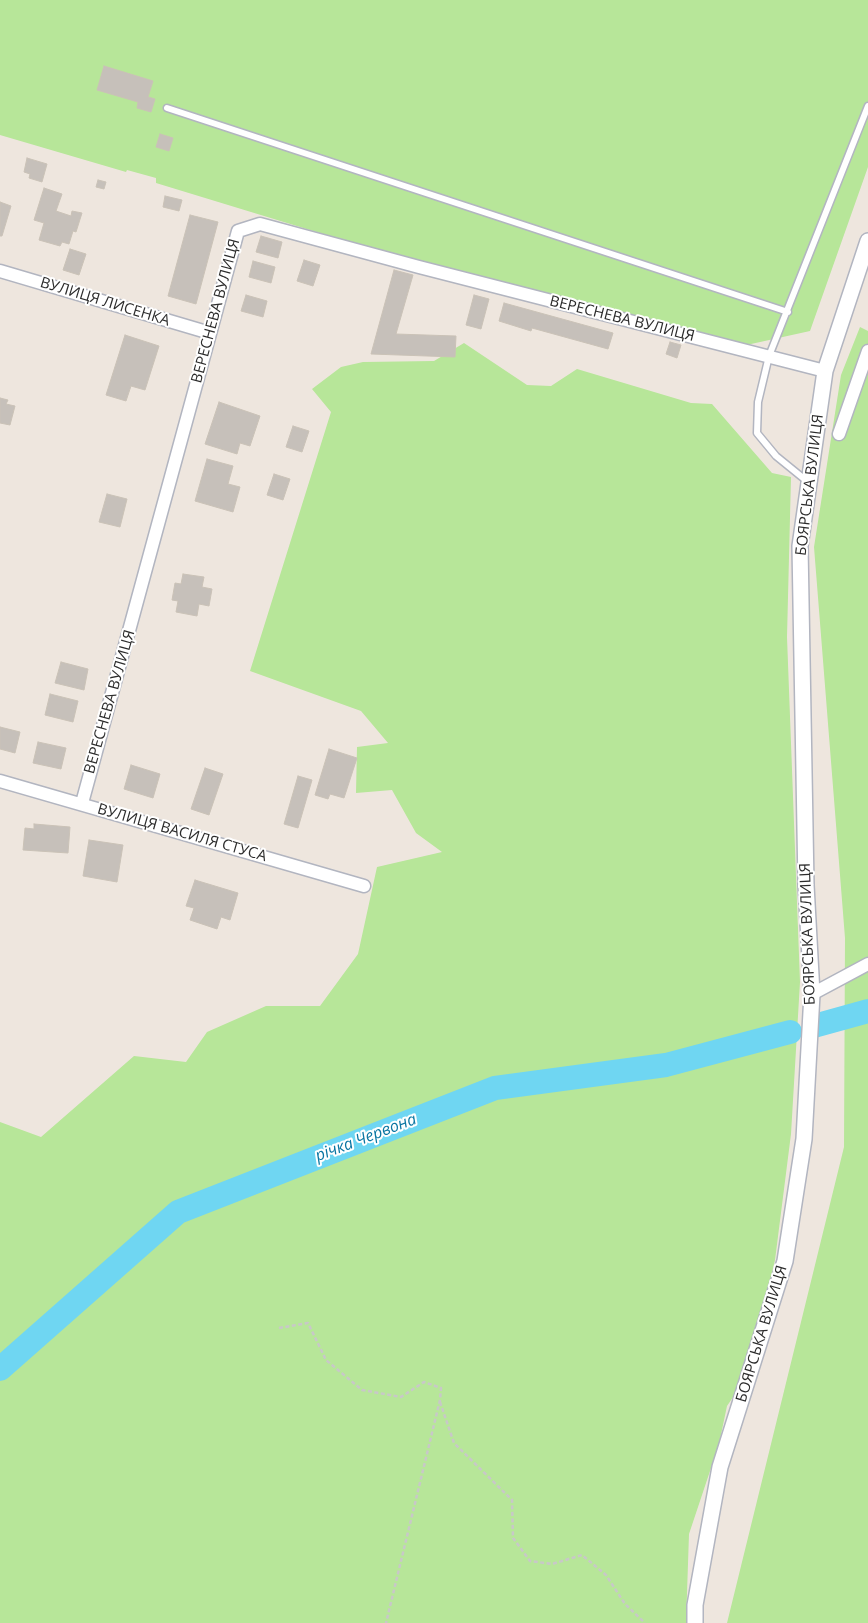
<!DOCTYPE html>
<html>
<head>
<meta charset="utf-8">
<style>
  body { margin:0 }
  canvas { display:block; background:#eee6de }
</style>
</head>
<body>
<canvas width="868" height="1623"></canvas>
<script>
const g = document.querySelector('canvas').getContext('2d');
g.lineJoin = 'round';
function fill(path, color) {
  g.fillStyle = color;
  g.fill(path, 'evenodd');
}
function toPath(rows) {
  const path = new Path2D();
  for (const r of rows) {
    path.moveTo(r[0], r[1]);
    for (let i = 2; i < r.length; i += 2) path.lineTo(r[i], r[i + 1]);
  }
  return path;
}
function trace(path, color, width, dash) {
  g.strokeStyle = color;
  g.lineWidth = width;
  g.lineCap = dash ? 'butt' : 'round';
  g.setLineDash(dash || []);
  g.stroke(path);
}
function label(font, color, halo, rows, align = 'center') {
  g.font = font + ' "Open Sans",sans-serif';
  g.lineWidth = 4;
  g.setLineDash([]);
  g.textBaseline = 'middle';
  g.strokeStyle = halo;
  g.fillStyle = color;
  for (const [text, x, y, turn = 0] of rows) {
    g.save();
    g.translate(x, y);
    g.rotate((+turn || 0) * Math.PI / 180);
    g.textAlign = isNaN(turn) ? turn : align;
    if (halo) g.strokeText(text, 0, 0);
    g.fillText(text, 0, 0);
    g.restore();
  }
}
fill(toPath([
  [0,0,868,0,868,167,810,331,742,346,595,317,156,183,156,178,127,170,126,172,0,135],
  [860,327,868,331,868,1623,727,1623,844,1147,845,938,814,547,841,375],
  [464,343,527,385,551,386,577,369,691,403,712,404,772,473,791,477,787,637,800,982,791,1134,775,1260,748,1375,727,1406,719,1444,689,1534,686,1623,0,1623,0,1122,41,1137,134,1056,186,1062,207,1032,266,1006,320,1006,358,954,377,867,442,852,416,833,392,790,356,793,357,747,388,743,361,711,250,671,331,412,312,389,341,367,363,362,434,361]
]), '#b7e699');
trace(toPath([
  [814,1026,868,1011],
  [0,1369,178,1212,495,1088,666,1065,790,1032]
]), '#6fd6f2', 24);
const building = toPath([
  [104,66,153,81,148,97,155,99,151,112,137,108,138,102,97,90,104,66],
  [160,134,173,138,169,151,156,147,160,134],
  [27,158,47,164,42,182,29,178,30,174,24,172,27,158],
  [98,180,106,182,104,189,96,187,98,180],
  [44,188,62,194,56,211,71,216,72,211,82,213,76,232,73,231,69,244,62,242,60,246,39,240,44,223,34,220,44,188],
  [165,196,182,200,179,211,163,207,165,196],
  [0,202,11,206,2,236,0,236,0,202],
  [190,215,218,222,196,304,168,296,190,215],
  [261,236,282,242,278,258,256,252,261,236],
  [70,249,86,254,79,275,63,270,70,249],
  [304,260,320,265,313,286,297,281,304,260],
  [253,261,275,267,271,283,249,277,253,261],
  [394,270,413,275,396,334,456,336,455,357,371,354,394,270],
  [246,295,267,301,263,317,241,311,246,295],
  [474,295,489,299,481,329,466,325,474,295],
  [504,303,613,333,608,349,532,328,531,331,499,321,504,303],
  [125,335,159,346,145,390,131,386,126,401,106,395,125,335],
  [670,342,681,345,677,358,666,354,670,342],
  [0,398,8,400,6,404,15,406,10,425,0,423,0,398],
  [219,402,260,416,250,446,240,443,237,454,205,444,219,402],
  [293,426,309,431,302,452,286,447,293,426],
  [207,459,233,466,228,484,240,487,233,512,195,501,207,459],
  [274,474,290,479,283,500,267,495,274,474],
  [107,494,127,499,120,527,99,522,107,494],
  [183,574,204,577,202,587,212,589,209,606,199,604,197,616,176,612,178,601,172,600,175,583,181,584,183,574],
  [61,662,88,669,84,690,55,683,61,662],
  [50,694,78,701,73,722,45,715,50,694],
  [0,727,20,732,15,753,0,749,0,727],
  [38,742,66,748,61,769,33,763,38,742],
  [329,749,357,758,344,798,330,794,328,799,315,795,329,749],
  [131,765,160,774,153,798,124,789,131,765],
  [205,768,223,774,209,815,191,809,205,768],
  [298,776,312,780,298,828,284,824,298,776],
  [34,824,70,827,68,853,23,850,25,828,34,829,34,824],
  [89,840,123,845,117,882,83,876,89,840],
  [195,880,238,893,230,920,221,917,217,929,190,920,194,908,186,906,195,880]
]);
fill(building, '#c6c0ba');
trace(building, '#cac2b7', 1);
const service = toPath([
  [167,108,788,312],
  [808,482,776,456,757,433,758,402,769,356,868,106]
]);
const minor = toPath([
  [0,271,210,333],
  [839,434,868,351],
  [0,781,364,886],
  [82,803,238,231,260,224,419,267,825,371],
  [812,994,868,964]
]);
const tertiary = toPath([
  [695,1623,695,1605,720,1467,785,1261,804,1139,812,994,806,885,800,546,825,371,868,241]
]);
trace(service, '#b2b5c0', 9);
trace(minor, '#b2b5c0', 15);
trace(tertiary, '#b2b5c0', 18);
trace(toPath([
  [279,1328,308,1323,326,1360,362,1390,401,1397,424,1382,441,1388,440,1400,386,1623],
  [440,1402,454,1443,512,1500,513,1538,530,1561,552,1564,582,1555,606,1575,625,1604,645,1623]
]), '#c8c8c8', 2.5, [4, 2.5]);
trace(service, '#fff', 6);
trace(minor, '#fff', 12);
trace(tertiary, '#fff', 15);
label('15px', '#2c2c2c', '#fff', [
  ["ВУЛИЦЯ ЛИСЕНКА",105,302,17],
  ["ВЕРЕСНЕВА ВУЛИЦЯ",216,311,-75],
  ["ВЕРЕСНЕВА ВУЛИЦЯ",622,319,14],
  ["БОЯРСЬКА ВУЛИЦЯ",810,485,-83],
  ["ВЕРЕСНЕВА ВУЛИЦЯ",110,702,-74],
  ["ВУЛИЦЯ ВАСИЛЯ СТУСА",182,833,16],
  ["БОЯРСЬКА ВУЛИЦЯ",808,934,-92],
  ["БОЯРСЬКА ВУЛИЦЯ",762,1334,-73]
]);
label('italic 16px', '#0a76a2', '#fff', [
  ["річка Червона",366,1138,-21]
]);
</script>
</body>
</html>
